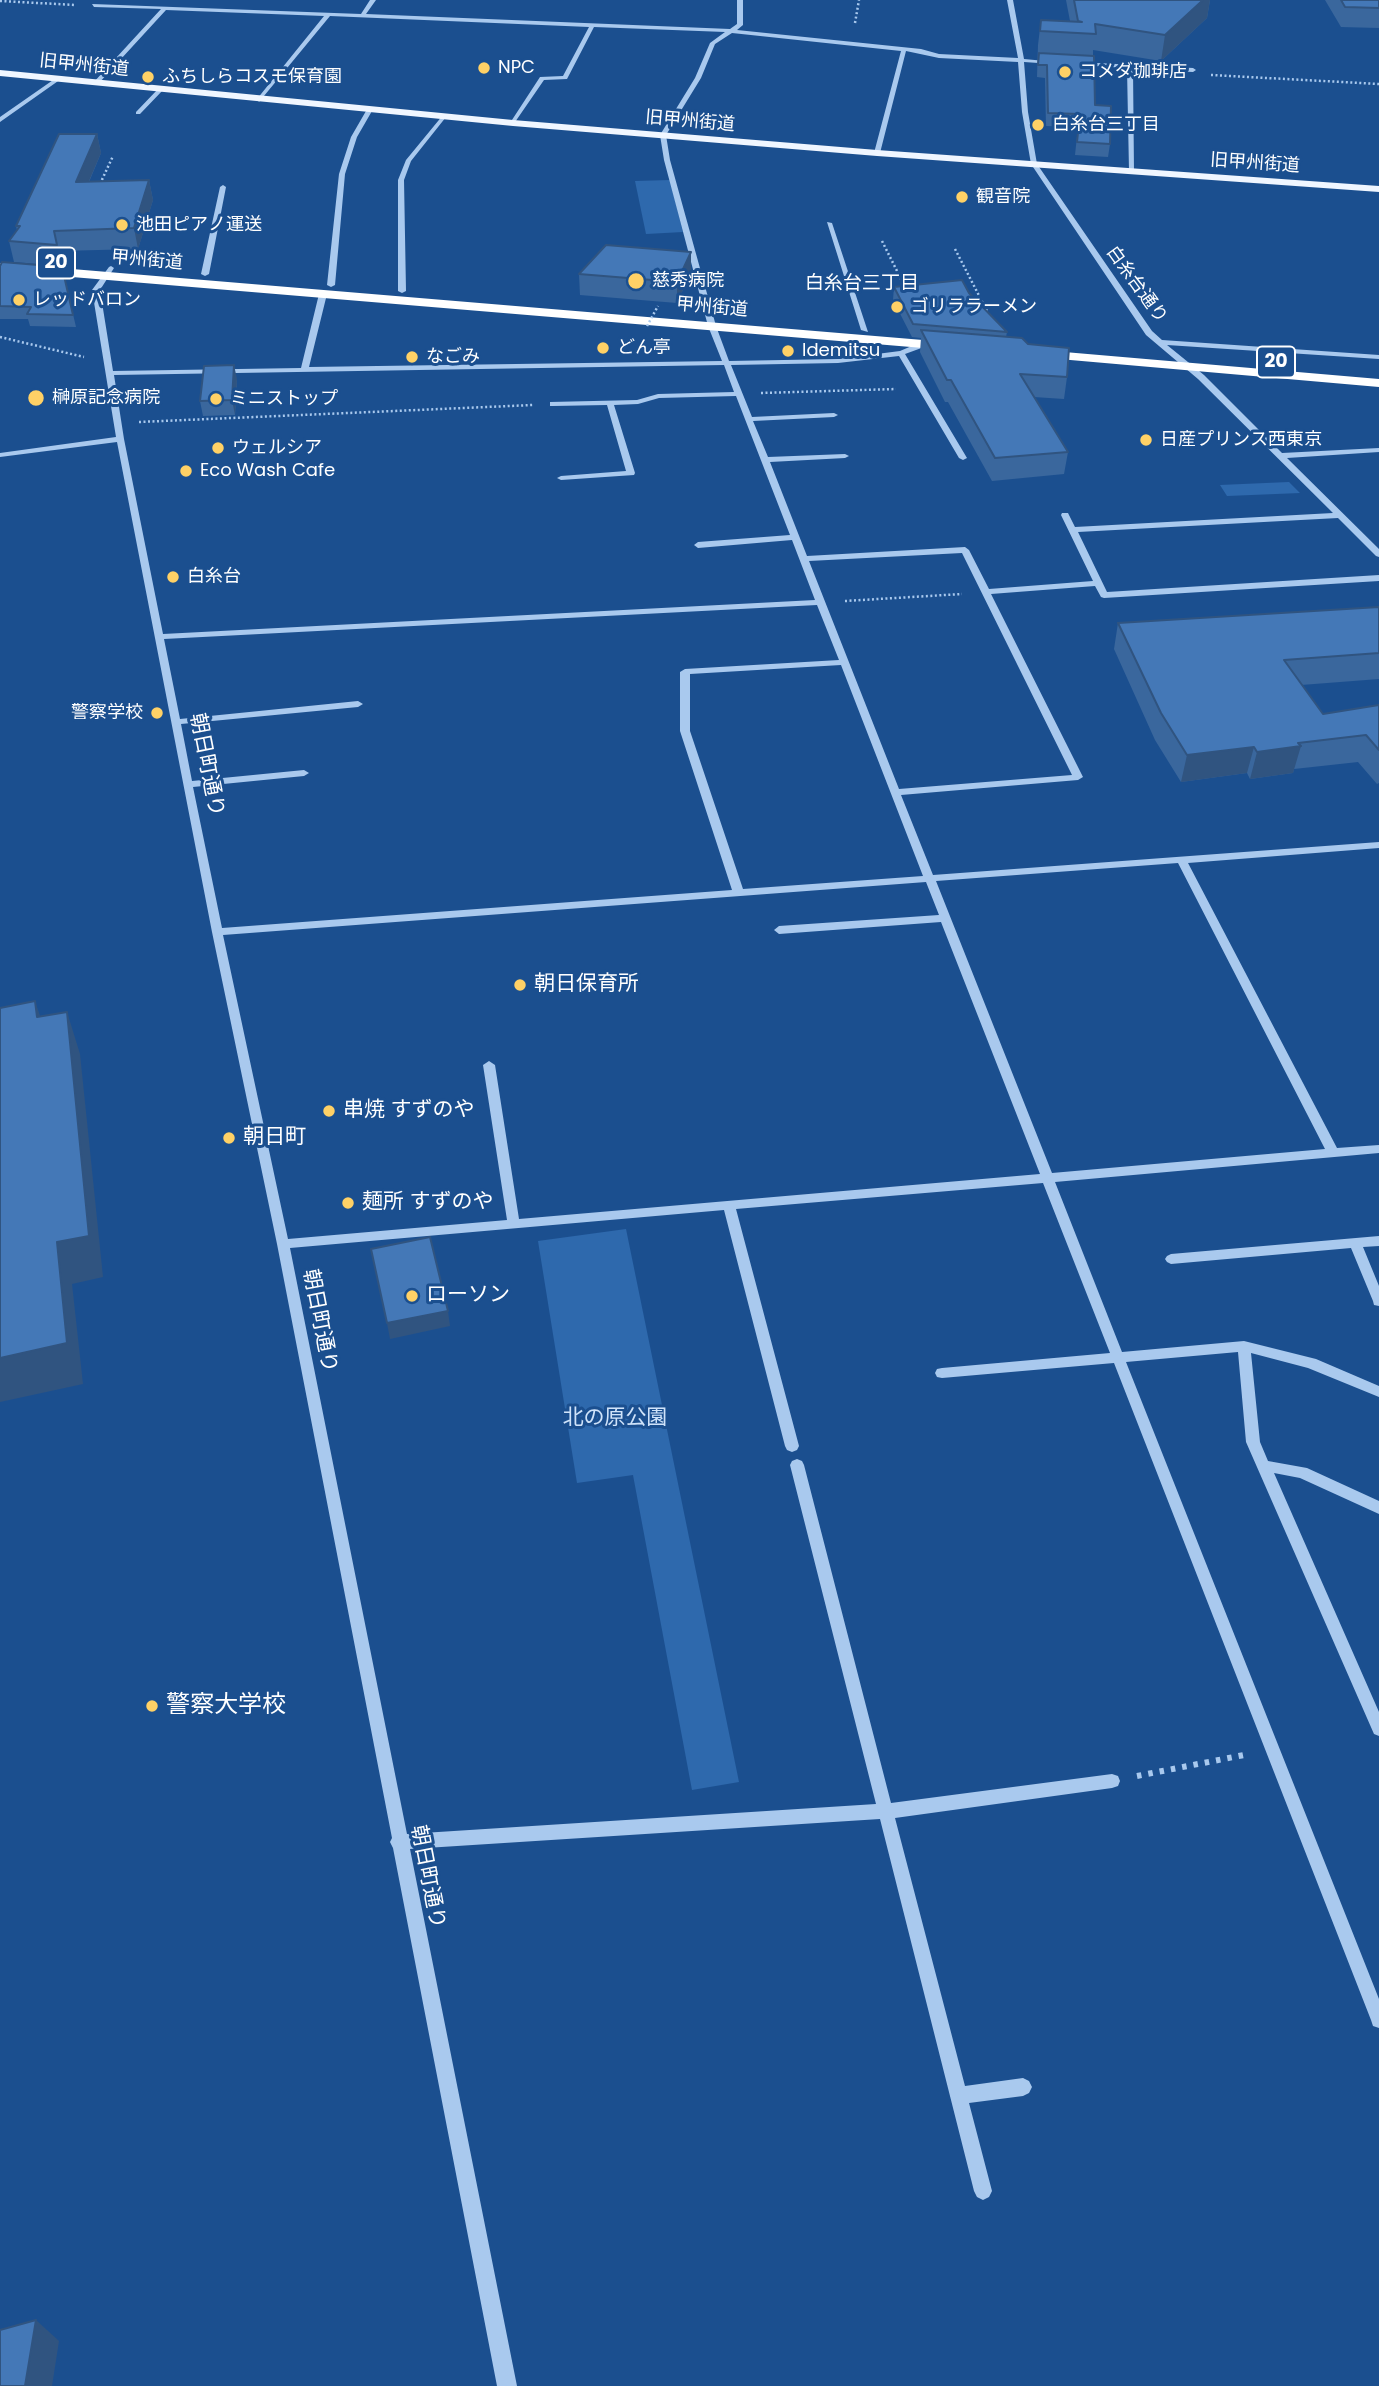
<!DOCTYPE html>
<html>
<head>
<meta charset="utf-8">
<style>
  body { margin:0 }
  canvas { display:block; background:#1b4f8f }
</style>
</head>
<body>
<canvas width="1379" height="2386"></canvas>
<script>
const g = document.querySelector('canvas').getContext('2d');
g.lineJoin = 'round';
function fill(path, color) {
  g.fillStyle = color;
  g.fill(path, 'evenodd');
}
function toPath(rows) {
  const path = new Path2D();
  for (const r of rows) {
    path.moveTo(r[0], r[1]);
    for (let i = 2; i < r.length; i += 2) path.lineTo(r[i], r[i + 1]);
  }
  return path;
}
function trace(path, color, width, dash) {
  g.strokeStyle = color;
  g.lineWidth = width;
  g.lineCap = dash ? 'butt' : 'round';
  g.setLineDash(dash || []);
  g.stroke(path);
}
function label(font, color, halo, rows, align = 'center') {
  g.font = font + ' Poppins,"Noto Sans JP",sans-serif';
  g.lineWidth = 6;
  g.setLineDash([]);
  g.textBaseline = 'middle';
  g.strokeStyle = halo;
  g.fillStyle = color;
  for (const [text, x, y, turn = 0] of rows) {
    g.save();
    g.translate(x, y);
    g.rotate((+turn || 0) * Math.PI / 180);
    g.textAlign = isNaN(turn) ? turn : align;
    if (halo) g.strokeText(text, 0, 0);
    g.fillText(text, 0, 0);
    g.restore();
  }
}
fill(toPath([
  [670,180,683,232,646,234,635,181],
  [1289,482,1300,493,1227,496,1220,485],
  [626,1229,739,1782,692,1790,633,1475,577,1483,538,1241]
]), '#2e69ad');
trace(toPath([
  [0,1,76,5],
  [855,23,859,0],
  [1211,75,1379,84],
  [100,184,113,156],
  [882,241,906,289],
  [955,249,988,313],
  [0,337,84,357],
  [761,393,896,389],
  [139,422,533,405],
  [845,601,962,594]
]), '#a9c9ee', 2.5, [2, 2.5]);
trace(toPath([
  [1137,1776,1249,1754]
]), '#a9c9ee', 6, [4.5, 7]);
fill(toPath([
  [370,0,376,0,366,14,730,29,737,24,737,0,743,0,743,25,737,30,921,49,939,54,1018,58,1007,0,1013,0,1024,59,1056,62,1053,64,1024,62,1028,112,1037,164,1152,331,1162,340,1379,355,1379,359,1167,345,1204,375,1282,453,1379,448,1379,452,1287,458,1379,549,1379,557,1376,556,1338,518,1078,532,1107,592,1379,575,1379,581,1104,598,1101,597,1095,586,991,594,1083,777,1078,780,901,795,933,875,1379,842,1379,848,1188,863,1337,1148,1379,1145,1379,1153,1055,1182,1122,1352,1244,1341,1316,1359,1379,1386,1379,1397,1308,1368,1251,1353,1260,1442,1268,1461,1307,1468,1379,1501,1379,1514,1300,1478,1274,1473,1379,1712,1379,1736,1374,1734,1246,1442,1238,1352,1126,1362,1379,1999,1379,2028,1373,2026,1371,2020,1114,1363,942,1378,937,1377,935,1373,937,1369,942,1368,1110,1353,1043,1183,736,1209,799,1446,797,1450,792,1452,787,1450,785,1446,724,1210,290,1248,407,1834,876,1804,790,1465,792,1461,797,1459,802,1461,804,1465,891,1803,1112,1774,1118,1776,1120,1781,1118,1786,1112,1788,895,1818,965,2086,1023,2078,1029,2081,1032,2087,1029,2093,1023,2096,969,2103,992,2191,989,2197,983,2200,977,2197,974,2191,880,1819,410,1849,517,2386,497,2386,393,1848,390,1842,392,1838,277,1244,212,932,117,442,0,457,0,453,116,437,92,290,109,267,111,266,114,268,100,290,113,371,301,368,319,294,323,292,327,294,309,367,722,361,708,326,664,160,660,135,695,78,710,43,725,32,594,27,567,79,544,80,513,125,510,123,540,77,563,76,589,27,330,16,259,102,257,99,324,16,166,10,98,84,93,83,161,9,94,7,92,4,361,14,370,0],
  [732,33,901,51,874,153,877,155,880,153,906,51,939,58,1018,62,1022,112,1031,164,1146,335,1198,379,1333,513,1075,527,1068,513,1062,513,1061,515,1093,581,989,589,969,550,965,547,807,556,770,462,845,458,849,456,845,454,768,457,753,421,834,417,838,415,834,413,752,417,731,365,838,363,899,356,959,458,963,460,967,458,905,354,927,346,927,342,921,342,900,351,838,359,729,361,716,326,670,160,666,135,701,78,715,44,732,33],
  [724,365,734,392,658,394,637,400,550,402,550,406,553,406,607,405,626,471,561,476,557,478,561,480,634,475,635,473,614,405,638,404,659,398,736,396,790,535,698,542,694,545,698,548,792,540,815,600,163,634,124,439,114,375,724,365],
  [962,553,1072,775,899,789,809,561,962,553],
  [817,605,839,660,685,669,680,672,680,731,732,890,222,928,193,787,304,776,309,773,304,770,192,781,181,724,358,707,363,704,358,701,180,719,164,639,817,605],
  [841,665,923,876,743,889,690,731,690,674,841,665],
  [1178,863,1325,1149,1052,1173,936,881,1178,863],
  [926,882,939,915,779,926,774,930,779,934,941,922,1040,1174,519,1219,495,1065,489,1061,483,1065,507,1220,288,1239,223,935,926,882],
  [1078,62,1193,68,1196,70,1193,72,1133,69,1134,172,1129,171,1127,68,1076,65,1078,62],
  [56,78,61,79,0,122,0,117,56,78],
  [158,89,163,90,140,114,136,114,136,112,158,89],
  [369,109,372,111,357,137,345,174,335,285,331,287,327,285,339,174,351,137,366,111,369,109],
  [443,115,446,117,411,161,404,180,406,291,402,293,398,291,398,180,406,160,443,115],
  [223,185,226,187,209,274,205,276,201,274,220,187,223,185],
  [827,222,832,223,868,332,861,330,827,222],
  [1379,1236,1379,1246,1363,1247,1379,1286,1379,1306,1374,1305,1373,1301,1351,1248,1171,1264,1167,1262,1165,1259,1167,1256,1171,1254,1379,1236]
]), '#a9c9ee');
fill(toPath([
  [0,70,513,120,877,150,1379,186,1379,192,877,156,513,126,0,76,0,70]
]), '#f0f6ff');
fill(toPath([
  [0,263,947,342,953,346,947,350,0,271,0,263],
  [1041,350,1379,379,1379,387,1036,357,1035,354,1041,350]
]), '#fff');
trace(toPath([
  [647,326,658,306]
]), '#a9c9ee', 2.5, [2, 2.5]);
fill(toPath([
  [1066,0,1210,0,1207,18,1161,61,1093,50,1093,56,1095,105,1110,144,1108,157,1075,155,1078,127,1046,126,1045,78,1037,77,1038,45,1041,20,1070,21],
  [1325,0,1379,0,1379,28,1341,27],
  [97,134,101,153,89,182,149,180,153,200,138,249,59,251,62,266,14,262,9,241,17,230,16,226],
  [691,252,691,272,677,303,580,295,579,274],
  [0,266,62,267,76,327,30,326,28,319,0,319],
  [894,287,969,293,1007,332,1006,337,1028,344,1067,377,1064,399,1034,397,1068,452,1064,474,992,481,948,402,945,402,920,352,921,338,912,337,893,300],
  [237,379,235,415,203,416,200,401],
  [1379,607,1379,679,1301,685,1323,714,1379,705,1379,783,1377,784,1358,762,1294,769,1293,773,1250,779,1247,773,1181,782,1155,740,1114,649,1118,623]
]), '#3a679d');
fill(toPath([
  [1203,0,1210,0,1207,18,1161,61,1165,35],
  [97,134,101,153,80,202,76,182],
  [149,180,153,200,138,249,134,228],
  [691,252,691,272,677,303,677,282],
  [234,365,237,379,235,415,232,400],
  [1301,746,1293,773,1250,779,1257,752],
  [1254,747,1247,773,1181,782,1187,755],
  [35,1001,49,1043,37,1017],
  [67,1012,80,1054,103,1277,72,1284,83,1384,0,1402,0,1358,57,1242],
  [448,1311,450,1326,390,1339,387,1323],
  [36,2320,59,2341,52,2386,25,2386]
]), '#305480');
const building = toPath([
  [1074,0,1203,0,1165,35,1095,24,1096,34,1040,31,1041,20,1082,22,1078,21,1074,0],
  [1341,0,1379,0,1379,8,1345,7,1341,0],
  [1039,53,1094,56,1095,105,1111,106,1110,144,1077,142,1080,114,1048,113,1047,65,1038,65,1039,53],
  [59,134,97,134,76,182,149,180,134,228,54,231,57,245,9,241,20,226,16,226,59,134],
  [606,245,691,252,677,282,579,274,606,245],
  [2,262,62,267,73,315,27,314,31,307,0,306,0,266,2,262],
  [962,280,969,293,1007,332,913,324,894,287,962,280],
  [921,330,1022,338,1028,344,1069,348,1067,377,1020,374,1068,452,995,458,951,380,947,380,921,330],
  [234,365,232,400,200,401,204,366,234,365],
  [1379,607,1379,653,1284,660,1323,714,1379,705,1379,750,1366,735,1298,743,1301,746,1257,752,1254,747,1187,755,1161,713,1118,623,1379,607],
  [35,1001,37,1017,67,1012,89,1236,57,1242,67,1343,0,1358,0,1008,35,1001],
  [430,1237,448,1311,387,1323,371,1249,430,1237],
  [36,2320,25,2386,0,2386,0,2330,36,2320]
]);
fill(building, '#4478b7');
trace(building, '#305480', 2);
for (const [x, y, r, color] of [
  [484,68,7,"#ffd166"],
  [1065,72,7,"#ffd166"],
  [148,77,7,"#ffd166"],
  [1038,125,7,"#ffd166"],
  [962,197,7,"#ffd166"],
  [122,225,7,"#ffd166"],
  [636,281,9,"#ffd166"],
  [19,300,7,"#ffd166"],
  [897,307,7,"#ffd166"],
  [603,348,7,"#ffd166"],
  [788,351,7,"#ffd166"],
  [412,357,7,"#ffd166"],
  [36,398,9,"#ffd166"],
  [216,399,7,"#ffd166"],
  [1146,440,7,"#ffd166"],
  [218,448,7,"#ffd166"],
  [186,471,7,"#ffd166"],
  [173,577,7,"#ffd166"],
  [157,713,7,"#ffd166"],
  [520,985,7,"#ffd166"],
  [329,1111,7,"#ffd166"],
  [229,1138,7,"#ffd166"],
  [348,1203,7,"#ffd166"],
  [412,1296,7,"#ffd166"],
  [152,1706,7,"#ffd166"]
]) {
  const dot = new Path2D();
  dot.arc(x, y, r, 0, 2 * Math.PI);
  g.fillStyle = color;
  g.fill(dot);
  trace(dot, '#1b4f8f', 2.5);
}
label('18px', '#fff', '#1b4f8f', [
  ["旧甲州街道",84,66,6],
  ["旧甲州街道",690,122,5],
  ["旧甲州街道",1255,164,4],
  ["甲州街道",147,261,5],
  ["白糸台通り",1136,285,54],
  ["甲州街道",712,308,5]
]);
label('18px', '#fff', '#1b4f8f', [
  ["NPC",498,68],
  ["コメダ珈琲店",1079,72],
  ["ふちしらコスモ保育園",162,77],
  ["白糸台三丁目",1052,125],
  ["観音院",976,197],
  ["池田ピアノ運送",136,225],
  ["慈秀病院",652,281],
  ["レッドバロン",33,300],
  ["ゴリララーメン",911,307],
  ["どん亭",617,348],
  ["Idemitsu",802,351],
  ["なごみ",426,357],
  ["榊原記念病院",52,398],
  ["ミニストップ",230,399],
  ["日産プリンス西東京",1160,440],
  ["ウェルシア",232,448],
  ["Eco Wash Cafe",200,471],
  ["白糸台",187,577],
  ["警察学校",143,713,"right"]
], 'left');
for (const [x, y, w] of [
  [56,263,38],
  [1276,362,38]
]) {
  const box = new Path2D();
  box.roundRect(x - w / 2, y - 15.5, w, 31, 5);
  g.fillStyle = '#1b4f8f';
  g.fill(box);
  trace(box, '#fff', 2);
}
label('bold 19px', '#fff', null, [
  ["20",56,263],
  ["20",1276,362]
]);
label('19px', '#fff', '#1b4f8f', [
  ["白糸台三丁目",862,284]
]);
label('21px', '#fff', '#1b4f8f', [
  ["朝日町通り",206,765,79],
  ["朝日町通り",319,1321,79],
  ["朝日町通り",427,1877,79]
]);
label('21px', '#fff', '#1b4f8f', [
  ["朝日保育所",534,985],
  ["串焼 すずのや",343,1111],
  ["朝日町",243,1138],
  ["麺所 すずのや",362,1203],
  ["ローソン",426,1296]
], 'left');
label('21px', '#cfe3fa', '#1b4f8f', [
  ["北の原公園",615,1419]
]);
label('24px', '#fff', '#1b4f8f', [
  ["警察大学校",166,1706]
], 'left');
</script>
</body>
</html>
